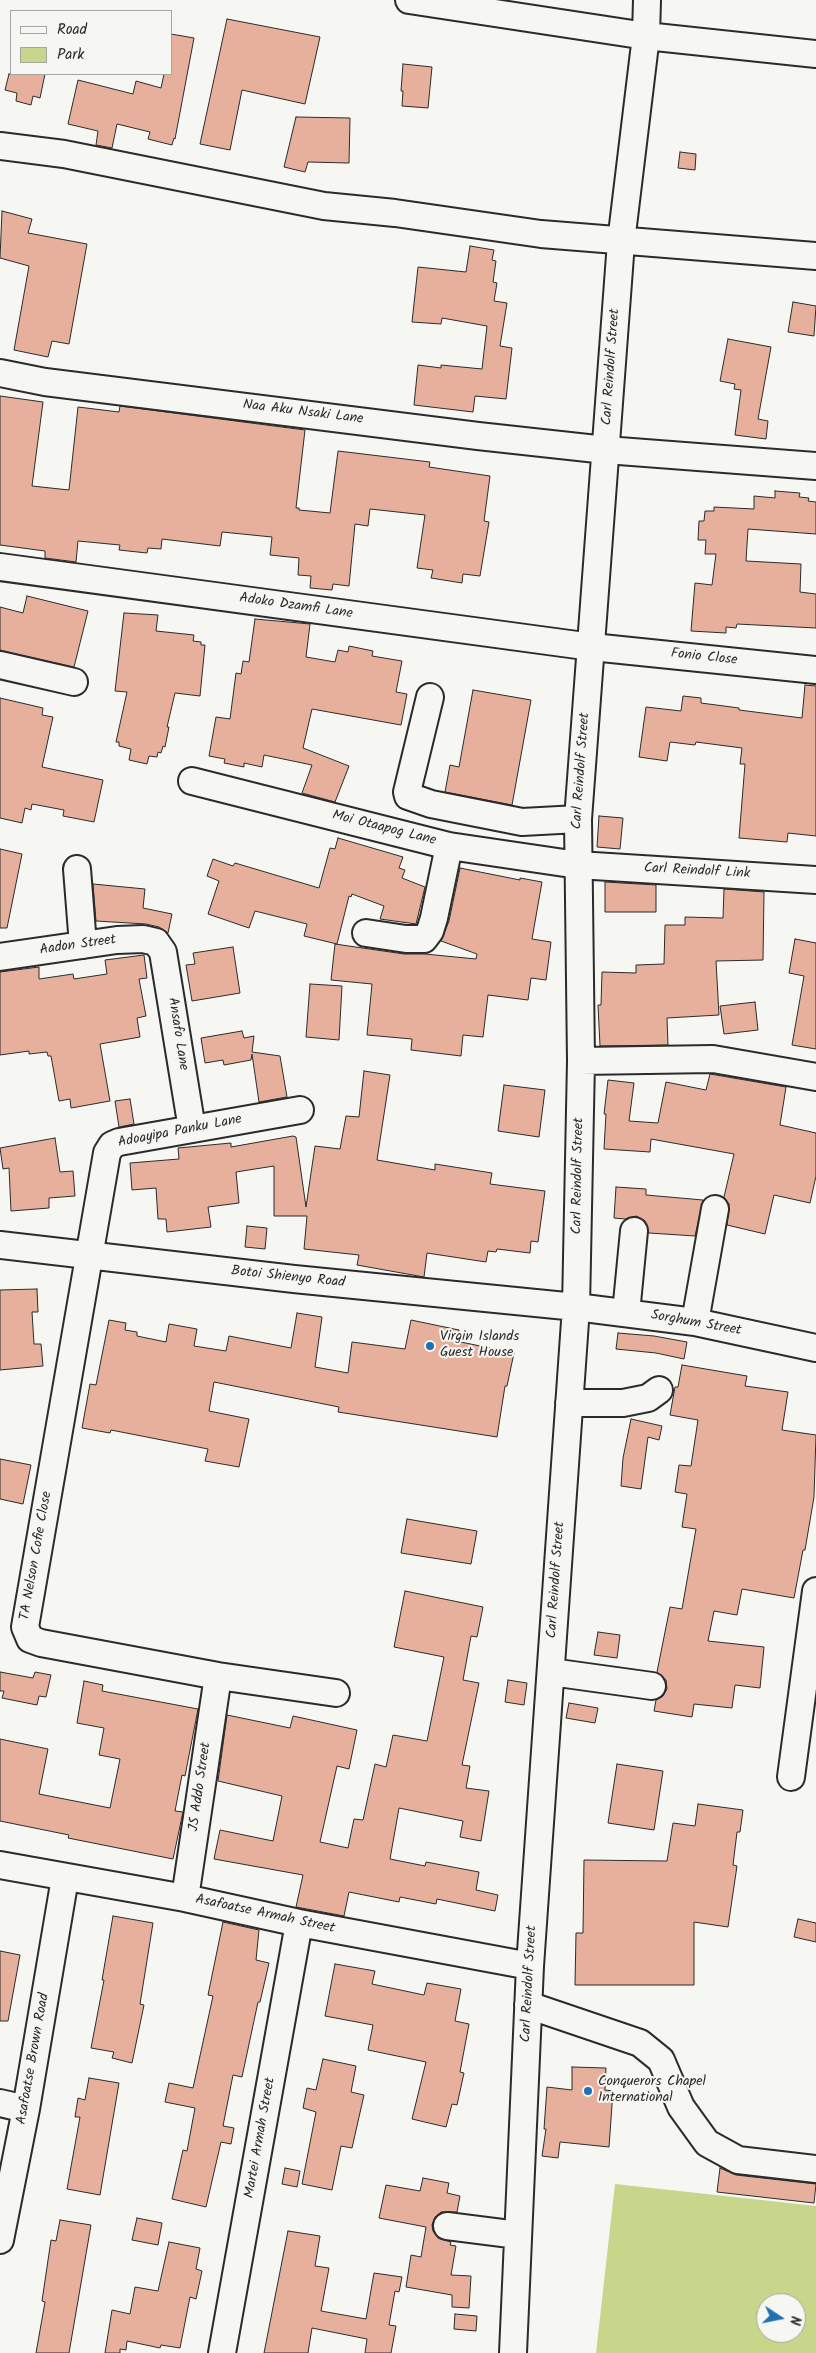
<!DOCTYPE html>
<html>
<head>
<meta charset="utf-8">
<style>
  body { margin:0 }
  #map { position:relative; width:816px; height:2353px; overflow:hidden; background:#f6f6f2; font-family:Kalam,sans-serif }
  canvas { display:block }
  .legend { position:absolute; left:10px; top:10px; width:162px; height:65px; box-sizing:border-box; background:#f6f6f2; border:1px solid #a5a5a2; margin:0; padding:6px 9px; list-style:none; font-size:15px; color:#2b2b2b }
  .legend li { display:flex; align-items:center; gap:10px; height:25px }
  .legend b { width:25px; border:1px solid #a5a5a2 }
  .north { position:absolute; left:756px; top:2293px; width:50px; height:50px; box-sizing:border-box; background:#f6f6f2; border:1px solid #a5a5a2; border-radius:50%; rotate:101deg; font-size:14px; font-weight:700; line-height:20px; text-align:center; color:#2b2b2b }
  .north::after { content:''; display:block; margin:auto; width:18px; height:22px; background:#1f6fb2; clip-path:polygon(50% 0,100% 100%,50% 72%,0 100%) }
</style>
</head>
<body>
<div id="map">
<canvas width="816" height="2353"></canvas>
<ul class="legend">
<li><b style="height:6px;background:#f6f6f2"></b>Road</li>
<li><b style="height:14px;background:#c7d68a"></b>Park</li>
</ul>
<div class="north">N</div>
</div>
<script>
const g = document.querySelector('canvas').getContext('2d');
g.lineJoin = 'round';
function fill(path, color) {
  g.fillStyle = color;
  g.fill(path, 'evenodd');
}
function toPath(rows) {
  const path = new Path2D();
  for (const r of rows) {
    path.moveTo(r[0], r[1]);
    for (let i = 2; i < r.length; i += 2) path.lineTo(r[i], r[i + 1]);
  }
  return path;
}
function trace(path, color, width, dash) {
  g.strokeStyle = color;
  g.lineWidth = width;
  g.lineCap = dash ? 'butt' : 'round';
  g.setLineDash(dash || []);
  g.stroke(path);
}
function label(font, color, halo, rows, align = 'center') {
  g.font = font + ' Kalam,sans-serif';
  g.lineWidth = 4;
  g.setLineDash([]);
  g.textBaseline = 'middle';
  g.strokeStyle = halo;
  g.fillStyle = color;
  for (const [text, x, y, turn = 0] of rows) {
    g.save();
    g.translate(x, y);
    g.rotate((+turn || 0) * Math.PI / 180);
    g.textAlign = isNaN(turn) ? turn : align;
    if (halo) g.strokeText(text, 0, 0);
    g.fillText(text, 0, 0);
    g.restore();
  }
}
fill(toPath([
  [615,2184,816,2206,816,2353,596,2353],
  [766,2303,796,2303,796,2333,766,2333]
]), '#c7d68a');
const building = toPath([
  [227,19,320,37,305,104,242,90,230,150,200,144,227,19],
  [171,34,194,38,175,139,174,138,172,145,148,139,150,132,117,124,112,148,96,145,98,131,68,124,78,80,133,94,136,81,161,88,164,74,171,74,171,34],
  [403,64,432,67,428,108,402,106,403,91,401,91,403,64],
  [9,74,45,74,40,98,33,96,31,105,16,101,17,93,5,90,9,74],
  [296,117,350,118,349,163,308,162,305,172,284,167,296,117],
  [680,152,696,154,695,170,678,168,680,152],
  [2,211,32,219,28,233,87,244,69,344,52,341,48,357,14,350,29,266,0,258,2,211],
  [470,246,494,250,492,260,496,261,493,282,497,283,494,301,507,303,500,346,512,348,506,399,475,396,473,412,414,405,418,365,441,368,441,365,482,369,487,326,442,318,441,324,412,322,418,267,466,272,470,246],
  [793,302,816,306,814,336,788,332,793,302],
  [728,339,771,347,758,419,768,421,766,439,735,435,741,390,734,389,735,384,720,381,728,339],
  [0,396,43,402,32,486,69,490,78,407,119,412,120,406,305,430,296,508,299,508,299,510,330,513,338,451,430,462,429,467,490,476,484,521,489,522,480,576,463,574,462,583,431,578,433,570,417,568,425,515,370,509,368,526,355,524,349,586,333,584,332,590,310,588,311,576,298,575,299,558,270,555,272,537,222,532,220,546,162,539,161,549,148,548,147,553,119,550,120,545,78,541,76,562,45,558,45,551,0,545,0,396],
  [775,491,800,493,799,497,809,498,808,501,816,502,816,534,748,529,746,561,801,564,800,592,816,594,816,628,737,624,736,628,726,627,726,633,691,631,695,583,712,585,716,554,705,554,706,540,698,540,699,521,704,521,705,511,714,511,714,507,754,509,754,496,775,498,775,491],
  [27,596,88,611,74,667,0,650,0,607,23,613,27,596],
  [124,613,158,615,156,631,194,635,193,641,201,642,201,645,205,645,200,696,175,693,167,727,169,727,165,747,163,746,161,753,158,752,157,757,149,756,147,764,129,760,131,749,119,746,119,742,116,742,127,692,115,691,124,613],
  [255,619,310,624,306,657,335,662,338,650,348,652,349,646,373,651,372,656,402,661,396,692,407,694,401,725,312,709,303,748,349,766,335,802,302,793,312,765,264,755,262,767,244,763,244,767,224,763,225,759,209,756,216,717,230,719,236,673,241,674,243,661,249,662,255,619],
  [805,685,816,686,816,836,788,833,787,842,739,838,745,764,740,764,742,748,696,742,695,745,670,742,667,761,639,757,646,707,681,711,683,696,701,698,701,703,739,708,739,710,802,718,805,685],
  [473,690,531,700,512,805,445,792,450,765,459,767,473,690],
  [0,698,43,708,42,715,53,717,42,767,103,780,94,822,63,816,64,810,32,804,31,810,25,808,22,823,0,818,0,698],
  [599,816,623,818,620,849,597,847,599,816],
  [338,838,403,857,399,868,405,870,402,878,425,887,416,924,380,919,384,906,352,894,351,897,349,896,337,944,304,936,307,924,255,911,249,928,208,914,219,881,207,876,213,859,233,866,235,863,319,888,330,848,335,849,338,838],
  [0,849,22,854,7,928,0,928,0,849],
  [460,868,520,880,520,878,542,882,532,939,551,942,546,980,531,978,528,1000,488,995,483,1037,463,1035,461,1056,411,1050,412,1039,367,1035,372,984,331,980,335,944,404,954,425,954,476,959,477,954,441,941,449,921,460,868],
  [605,882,656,885,656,912,605,912,605,882],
  [93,884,145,889,143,908,172,914,168,933,159,927,146,924,96,921,93,884],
  [724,889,764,892,763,960,716,961,719,1015,667,1018,668,1045,600,1046,598,1005,601,1005,602,972,636,973,636,965,664,964,665,925,685,925,685,917,723,918,724,889],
  [795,939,816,943,816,1049,792,1045,804,976,789,973,795,939],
  [233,947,240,993,192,1001,186,965,195,964,193,953,233,947],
  [144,955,147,978,139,979,146,1016,137,1018,140,1037,100,1044,110,1101,71,1108,70,1099,59,1101,51,1056,48,1056,47,1052,29,1054,29,1051,0,1055,0,972,39,967,39,979,73,974,74,979,107,974,105,960,144,955],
  [310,984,342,986,339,1040,306,1037,310,984],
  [755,1002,758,1030,724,1034,720,1006,755,1002],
  [242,1031,244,1038,254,1036,252,1052,280,1056,287,1097,259,1102,252,1054,251,1060,224,1065,223,1060,205,1063,201,1038,242,1031],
  [364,1071,390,1075,377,1160,435,1170,435,1164,492,1173,490,1184,545,1191,538,1242,531,1241,530,1253,497,1249,496,1252,488,1251,486,1262,427,1253,424,1277,357,1265,359,1255,304,1249,307,1216,274,1216,274,1166,236,1172,239,1203,208,1207,211,1227,167,1232,166,1219,158,1219,156,1188,132,1190,130,1163,179,1159,178,1148,231,1143,231,1147,293,1136,296,1137,306,1207,315,1146,340,1149,346,1116,359,1117,364,1071],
  [710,1074,786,1087,780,1125,816,1133,816,1176,810,1203,774,1195,765,1234,727,1225,729,1204,724,1197,734,1154,651,1139,650,1152,604,1149,606,1114,604,1114,608,1080,634,1083,629,1121,658,1123,666,1082,706,1090,710,1074],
  [504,1085,545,1090,539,1137,498,1131,504,1085],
  [130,1099,134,1124,119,1127,115,1101,130,1099],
  [55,1138,60,1172,73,1171,75,1196,49,1198,49,1208,11,1211,9,1168,3,1169,0,1148,55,1138],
  [616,1187,646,1189,646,1195,703,1200,695,1236,649,1233,645,1221,636,1216,625,1219,614,1218,616,1187],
  [247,1226,267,1228,265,1249,245,1247,247,1226],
  [37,1289,38,1312,32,1312,34,1344,41,1344,43,1366,0,1370,0,1290,37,1289],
  [297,1313,322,1317,315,1367,348,1373,352,1342,405,1349,411,1320,459,1330,456,1341,514,1353,507,1386,505,1386,497,1437,338,1412,339,1407,214,1382,209,1411,249,1419,239,1467,205,1461,208,1449,111,1430,110,1433,82,1428,90,1384,96,1385,109,1320,126,1323,125,1330,137,1332,137,1336,166,1342,169,1324,197,1329,194,1346,226,1351,229,1336,291,1348,297,1313],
  [618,1333,654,1336,687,1342,684,1359,656,1353,616,1349,618,1333],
  [682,1365,747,1376,745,1386,788,1392,782,1430,816,1435,814,1497,805,1550,803,1550,794,1598,742,1589,737,1615,714,1611,708,1641,764,1647,760,1688,735,1685,732,1708,694,1704,692,1717,654,1711,656,1700,663,1696,667,1689,666,1680,657,1672,670,1607,682,1609,696,1529,682,1527,687,1494,675,1492,679,1465,691,1466,698,1420,670,1415,675,1387,678,1387,682,1365],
  [631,1419,662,1426,659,1440,648,1437,641,1489,621,1486,623,1458,631,1419],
  [0,1459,31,1465,23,1504,0,1499,0,1459],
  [407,1519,477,1531,471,1564,401,1553,407,1519],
  [405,1591,483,1607,477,1637,471,1636,463,1680,479,1683,462,1765,470,1766,466,1788,489,1791,481,1841,460,1837,463,1821,399,1808,390,1859,425,1866,426,1862,479,1872,476,1890,498,1895,495,1911,437,1899,436,1904,400,1897,399,1902,349,1892,344,1916,296,1907,303,1875,214,1859,220,1830,273,1841,282,1796,218,1781,227,1715,290,1728,293,1716,357,1730,349,1769,337,1766,320,1842,348,1848,354,1819,363,1820,375,1764,386,1767,393,1735,427,1741,444,1657,394,1647,405,1591],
  [598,1632,620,1635,617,1658,594,1655,598,1632],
  [0,1672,33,1678,35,1672,51,1675,46,1697,39,1696,37,1705,2,1698,4,1691,0,1691,0,1672],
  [508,1680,527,1683,524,1705,505,1702,508,1680],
  [84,1681,103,1685,102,1691,198,1709,185,1776,182,1775,175,1811,183,1812,173,1859,68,1838,69,1835,0,1821,0,1739,48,1749,39,1794,110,1808,120,1759,99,1755,104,1728,77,1723,84,1681],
  [569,1703,598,1708,595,1723,566,1718,569,1703],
  [617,1764,663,1771,654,1830,608,1823,617,1764],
  [698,1804,743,1810,740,1832,737,1832,733,1865,737,1866,728,1927,694,1922,694,1985,575,1985,576,1933,583,1933,584,1860,667,1861,673,1823,695,1826,698,1804],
  [113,1916,153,1923,140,2004,144,2005,132,2063,112,2058,114,2052,91,2048,104,1980,102,1980,113,1916],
  [798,1919,816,1923,816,1942,794,1937,798,1919],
  [223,1922,259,1930,256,1960,269,1963,260,2002,258,2002,242,2077,233,2075,223,2126,234,2128,231,2144,221,2142,206,2207,172,2199,183,2150,187,2151,195,2108,165,2102,169,2083,193,2088,213,1996,208,1995,223,1922],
  [0,1951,20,1955,8,2021,0,2021,0,1951],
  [335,1964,375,1971,372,1984,424,1995,427,1983,461,1989,455,2021,469,2024,460,2072,464,2073,457,2105,452,2104,446,2127,412,2119,426,2062,368,2050,373,2025,325,2016,335,1964],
  [323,2059,356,2066,351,2092,364,2095,352,2148,341,2146,332,2190,302,2184,316,2112,303,2108,307,2088,316,2090,323,2059],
  [572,2067,606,2068,605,2090,613,2091,609,2147,560,2142,558,2158,542,2156,546,2129,544,2129,547,2087,572,2090,572,2067],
  [89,2078,119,2083,100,2195,67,2189,80,2117,75,2117,78,2098,85,2100,89,2078],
  [285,2168,300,2171,297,2187,282,2184,285,2168],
  [720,2168,736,2175,816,2184,814,2203,717,2192,720,2168],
  [423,2178,449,2183,447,2193,460,2196,457,2212,441,2212,435,2217,432,2225,433,2231,438,2238,451,2242,450,2245,456,2246,451,2275,471,2276,469,2308,452,2307,452,2295,406,2287,411,2255,421,2257,426,2227,379,2218,386,2185,420,2191,423,2178],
  [137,2218,162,2223,158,2245,132,2240,137,2218],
  [60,2220,91,2225,69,2353,36,2353,45,2302,42,2301,51,2240,56,2241,60,2220],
  [288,2231,320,2236,315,2266,329,2268,321,2311,366,2319,374,2273,402,2277,399,2292,395,2291,389,2325,396,2326,391,2353,365,2353,367,2339,312,2328,308,2353,264,2353,288,2231],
  [169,2242,200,2248,196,2269,202,2271,196,2299,190,2297,180,2348,161,2345,160,2348,127,2341,126,2350,120,2349,120,2353,105,2353,112,2310,130,2314,135,2287,158,2291,169,2242],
  [455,2314,477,2316,476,2331,454,2329,455,2314]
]);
fill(building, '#e7b09d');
trace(building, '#2b2b2b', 1);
const minor = toPath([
  [409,0,646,36,816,54],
  [0,146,64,154,324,206,395,213,541,234,816,256],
  [0,373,45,382,478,436,606,450,816,466],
  [0,567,592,647,816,670],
  [0,665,74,682],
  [430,697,407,792,408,796,431,804,522,822,578,819],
  [192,781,449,846,578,865,816,880],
  [77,869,83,945],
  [366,933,406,939,424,939,430,931,434,918,449,846],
  [0,957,117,940,143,939,156,942,163,952,192,1129],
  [581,1061,713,1059,816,1077],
  [300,1110,119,1142,112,1145,107,1153,25,1627,30,1639,41,1643,218,1676,336,1693],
  [0,1245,294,1279,576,1307,695,1322,816,1348],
  [626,1313,634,1231],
  [695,1322,715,1209],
  [569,1403,623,1403,648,1398,659,1390],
  [551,1672,652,1686],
  [791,1777,816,1591],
  [0,1865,185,1898,299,1923,530,1966],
  [185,1898,218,1676],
  [528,2005,640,2043,661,2060,681,2107,707,2143,738,2160,816,2169],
  [0,2103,26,2109],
  [447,2226,518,2235],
  [0,2240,26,2109,65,1878],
  [222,2353,299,1923],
  [513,2353,530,1966,576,1307,581,1061,578,819,621,242,646,36,647,0]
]);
trace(minor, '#2b2b2b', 30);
trace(minor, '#f6f6f2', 26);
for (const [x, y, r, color] of [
  [430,1346,5,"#1f6fb2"],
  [588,2091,5,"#1f6fb2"]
]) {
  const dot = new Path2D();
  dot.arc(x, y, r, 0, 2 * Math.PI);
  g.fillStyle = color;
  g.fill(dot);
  trace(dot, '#f6f6f2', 2);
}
label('14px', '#2b2b2b', '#f6f6f2', [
  ["Carl Reindolf Street",612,367,-86],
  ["Naa Aku Nsaki Lane",303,413,7],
  ["Adoko Dzamfi Lane",296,607,8],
  ["Fonio Close",704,658,6],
  ["Carl Reindolf Street",582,771,-86],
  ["Moi Otaapog Lane",384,829,14],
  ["Carl Reindolf Link",697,872,3],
  ["Aadon Street",78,946,-8],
  ["Ansafo Lane",177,1034,81],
  ["Adoayipa Panku Lane",180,1132,-11],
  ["Carl Reindolf Street",579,1176,-89],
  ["Botoi Shienyo Road",288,1278,6],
  ["Sorghum Street",696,1324,10],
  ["TA Nelson Cofie Close",37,1556,-80],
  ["Carl Reindolf Street",557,1580,-86],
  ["JS Addo Street",201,1787,-82],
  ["Asafoatse Armah Street",265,1915,12],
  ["Carl Reindolf Street",530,1984,-87],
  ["Asafoatse Brown Road",34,2059,-80],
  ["Martei Armah Street",261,2138,-80]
]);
label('14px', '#2b2b2b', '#f6f6f2', [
  ["Virgin Islands",440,1338],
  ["Guest House",440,1354],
  ["Conquerors Chapel",598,2083],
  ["International",598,2099]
], 'left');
</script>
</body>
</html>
